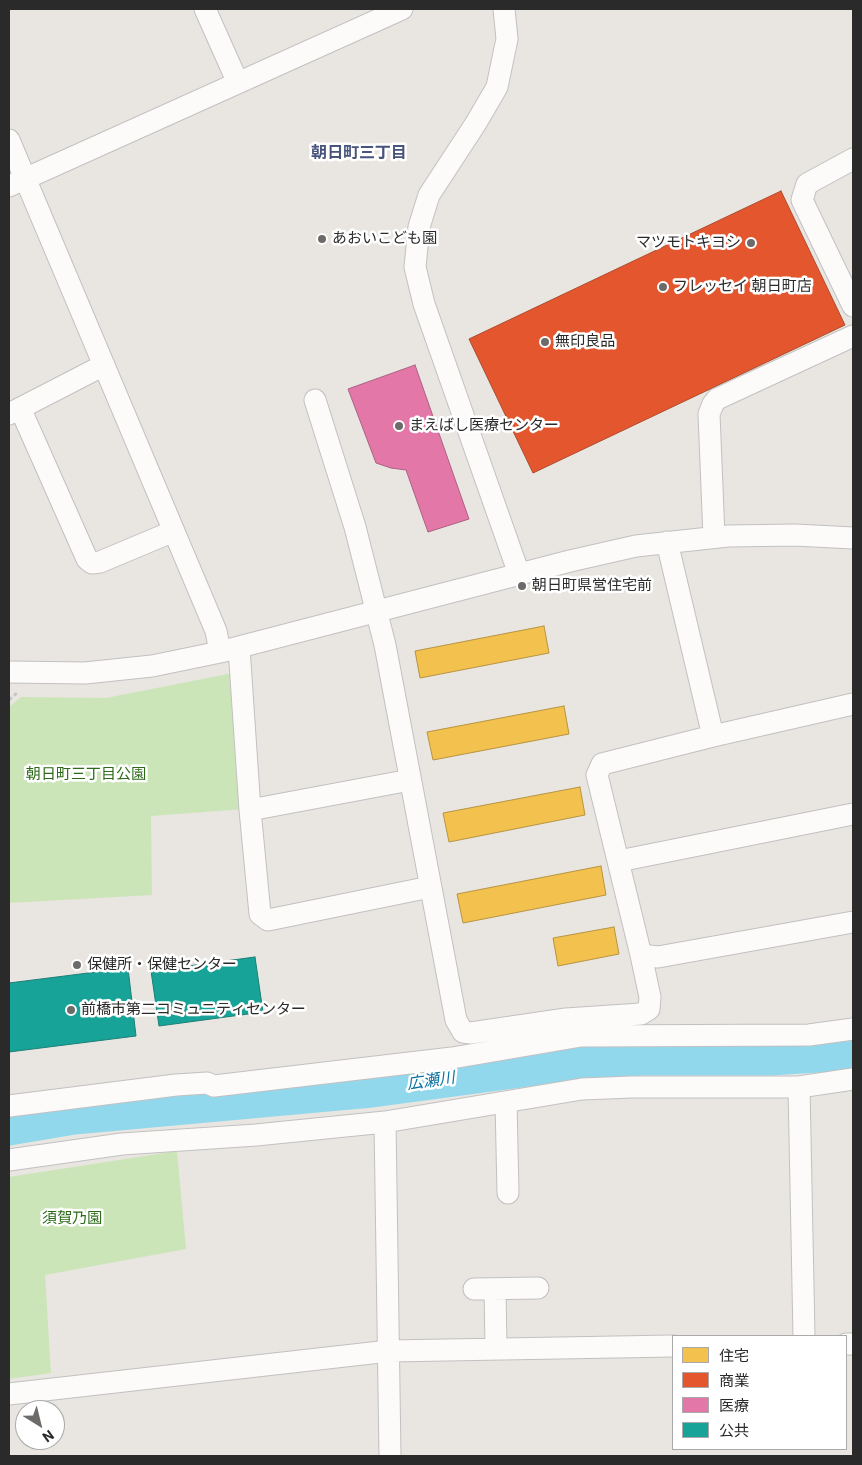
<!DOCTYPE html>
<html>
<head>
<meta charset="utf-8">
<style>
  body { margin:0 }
  #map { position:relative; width:862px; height:1465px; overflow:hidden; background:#e9e5e0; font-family:Roboto,"Noto Sans JP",sans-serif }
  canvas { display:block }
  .frame { position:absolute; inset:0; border:10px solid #2a2a2a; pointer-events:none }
  .legend { position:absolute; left:672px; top:1335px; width:175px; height:115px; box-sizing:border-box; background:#fff; border:1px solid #aaa; margin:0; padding:6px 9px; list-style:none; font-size:15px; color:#2a2a2a }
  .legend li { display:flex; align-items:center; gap:10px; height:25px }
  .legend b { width:25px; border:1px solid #aaa }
  .north { position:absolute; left:15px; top:1400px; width:50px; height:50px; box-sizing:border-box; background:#fff; border:1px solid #aaa; border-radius:50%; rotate:144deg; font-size:14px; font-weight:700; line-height:20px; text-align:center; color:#2a2a2a }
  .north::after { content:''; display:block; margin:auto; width:18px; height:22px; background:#6d6b6a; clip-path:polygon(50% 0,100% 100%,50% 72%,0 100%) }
</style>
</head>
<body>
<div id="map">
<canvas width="862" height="1465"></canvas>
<div class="frame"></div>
<ul class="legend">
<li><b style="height:14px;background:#f2c14e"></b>住宅</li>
<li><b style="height:14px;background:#e4572e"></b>商業</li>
<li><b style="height:14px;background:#e377a8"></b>医療</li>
<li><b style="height:14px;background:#17a398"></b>公共</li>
</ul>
<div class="north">N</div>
</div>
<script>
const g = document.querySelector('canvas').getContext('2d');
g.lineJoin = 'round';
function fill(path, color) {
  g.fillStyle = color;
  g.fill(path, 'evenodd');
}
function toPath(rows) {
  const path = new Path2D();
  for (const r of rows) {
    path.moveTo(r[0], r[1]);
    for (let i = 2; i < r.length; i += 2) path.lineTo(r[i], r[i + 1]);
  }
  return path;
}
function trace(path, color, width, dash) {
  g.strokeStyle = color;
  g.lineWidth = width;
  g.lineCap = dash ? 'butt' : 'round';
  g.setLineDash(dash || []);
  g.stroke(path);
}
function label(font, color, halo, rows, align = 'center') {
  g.font = font + ' Roboto,"Noto Sans JP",sans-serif';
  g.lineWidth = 5;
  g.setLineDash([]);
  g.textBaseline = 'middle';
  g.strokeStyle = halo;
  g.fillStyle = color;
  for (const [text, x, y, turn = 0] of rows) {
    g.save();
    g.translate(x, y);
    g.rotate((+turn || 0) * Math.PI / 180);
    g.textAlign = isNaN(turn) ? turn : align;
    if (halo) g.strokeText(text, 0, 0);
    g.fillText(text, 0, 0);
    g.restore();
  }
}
fill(toPath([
  [233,673,245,809,151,816,152,895,9,903,9,707,21,697,106,698],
  [177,1151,186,1249,45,1275,51,1373,9,1379,9,1177]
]), '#cce5b8');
const homes = toPath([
  [544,626,549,653,420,678,415,651,544,626],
  [564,706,569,734,433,760,427,732,564,706],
  [580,787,585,815,449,842,443,813,580,787],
  [601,866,606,895,463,923,457,894,601,866],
  [614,927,619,954,558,966,553,938,614,927]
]);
fill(homes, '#f2c14e');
trace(homes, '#b69443', 1);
const shops = toPath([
  [781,191,845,325,533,473,469,339,781,191]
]);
fill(shops, '#e4572e');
trace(shops, '#ac4a2d', 1);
const health = toPath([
  [415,365,469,519,428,532,406,470,391,468,376,463,348,389,415,365]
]);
fill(health, '#e377a8');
trace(health, '#ac6082', 1);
const public = toPath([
  [255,957,263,1012,159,1026,151,971,255,957],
  [128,968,136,1036,9,1052,9,983,128,968]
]);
fill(public, '#17a398');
trace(public, '#1d7f77', 1);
trace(toPath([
  [9,1128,74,1117,372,1090,559,1065,641,1058,769,1058,836,1054,853,1051]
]), '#92d8ed', 35);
const minor = toPath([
  [205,9,238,83],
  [504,9,507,39,497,87,476,123,429,195,419,227,415,267,424,304,519,574],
  [9,140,216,631,220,652],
  [853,159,807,184,802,200,853,306],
  [9,186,402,9],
  [315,400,355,527,385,645,456,1020,463,1032,471,1033,566,1019,641,1014,649,1009,650,997,641,955,597,775,602,764,713,736,853,704],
  [20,408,87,559,92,563,100,562,174,531],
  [9,414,104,365],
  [714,537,709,414,713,404,717,399,853,336],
  [667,542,713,736],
  [239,648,250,810,260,914,268,920,430,887],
  [9,672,85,673,152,666,220,652,570,561,636,546,728,536,795,535,853,538],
  [250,810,410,780],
  [619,861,853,814],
  [641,955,658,957,853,922],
  [799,1087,804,1336],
  [506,1102,508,1193],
  [9,1106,176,1085,207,1083,214,1086,452,1058,581,1036,809,1035,853,1029],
  [385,1122,390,1456],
  [9,1160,122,1144,256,1135,385,1122,582,1089,632,1087,799,1087,853,1079],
  [474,1289,538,1288],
  [495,1289,496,1348],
  [846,1344,853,1344],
  [9,1394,389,1351,673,1346]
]);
trace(minor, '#c2c1c2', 23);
trace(toPath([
  [9,700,18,692]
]), '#c8c7c7', 3, [4, 2.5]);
trace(minor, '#fcfbfa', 21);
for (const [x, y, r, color] of [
  [322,239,5,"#6d6b6a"],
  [751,243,5,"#6d6b6a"],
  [663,287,5,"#6d6b6a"],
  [545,342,5,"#6d6b6a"],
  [399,426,5,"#6d6b6a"],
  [522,586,5,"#6d6b6a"],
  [77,965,5,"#6d6b6a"],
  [71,1010,5,"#6d6b6a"]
]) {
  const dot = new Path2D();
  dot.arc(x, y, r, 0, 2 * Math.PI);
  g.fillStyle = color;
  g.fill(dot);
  trace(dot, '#fff', 2);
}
label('15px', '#2a2a2a', '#fff', [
  ["あおいこども園",332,239],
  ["マツモトキヨシ",741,243,"right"],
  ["フレッセイ 朝日町店",673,287],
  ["無印良品",555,342],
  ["まえばし医療センター",409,426],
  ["朝日町県営住宅前",532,586],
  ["保健所・保健センター",87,965],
  ["前橋市第二コミュニティセンター",81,1010]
], 'left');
label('15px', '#2c6a18', '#fff', [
  ["朝日町三丁目公園",86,775],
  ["須賀乃園",72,1219]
]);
label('bold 16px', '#49547d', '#fff', [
  ["朝日町三丁目",359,154]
]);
label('italic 16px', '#0a719f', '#fff', [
  ["広瀬川",431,1082,-8]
]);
</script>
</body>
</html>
